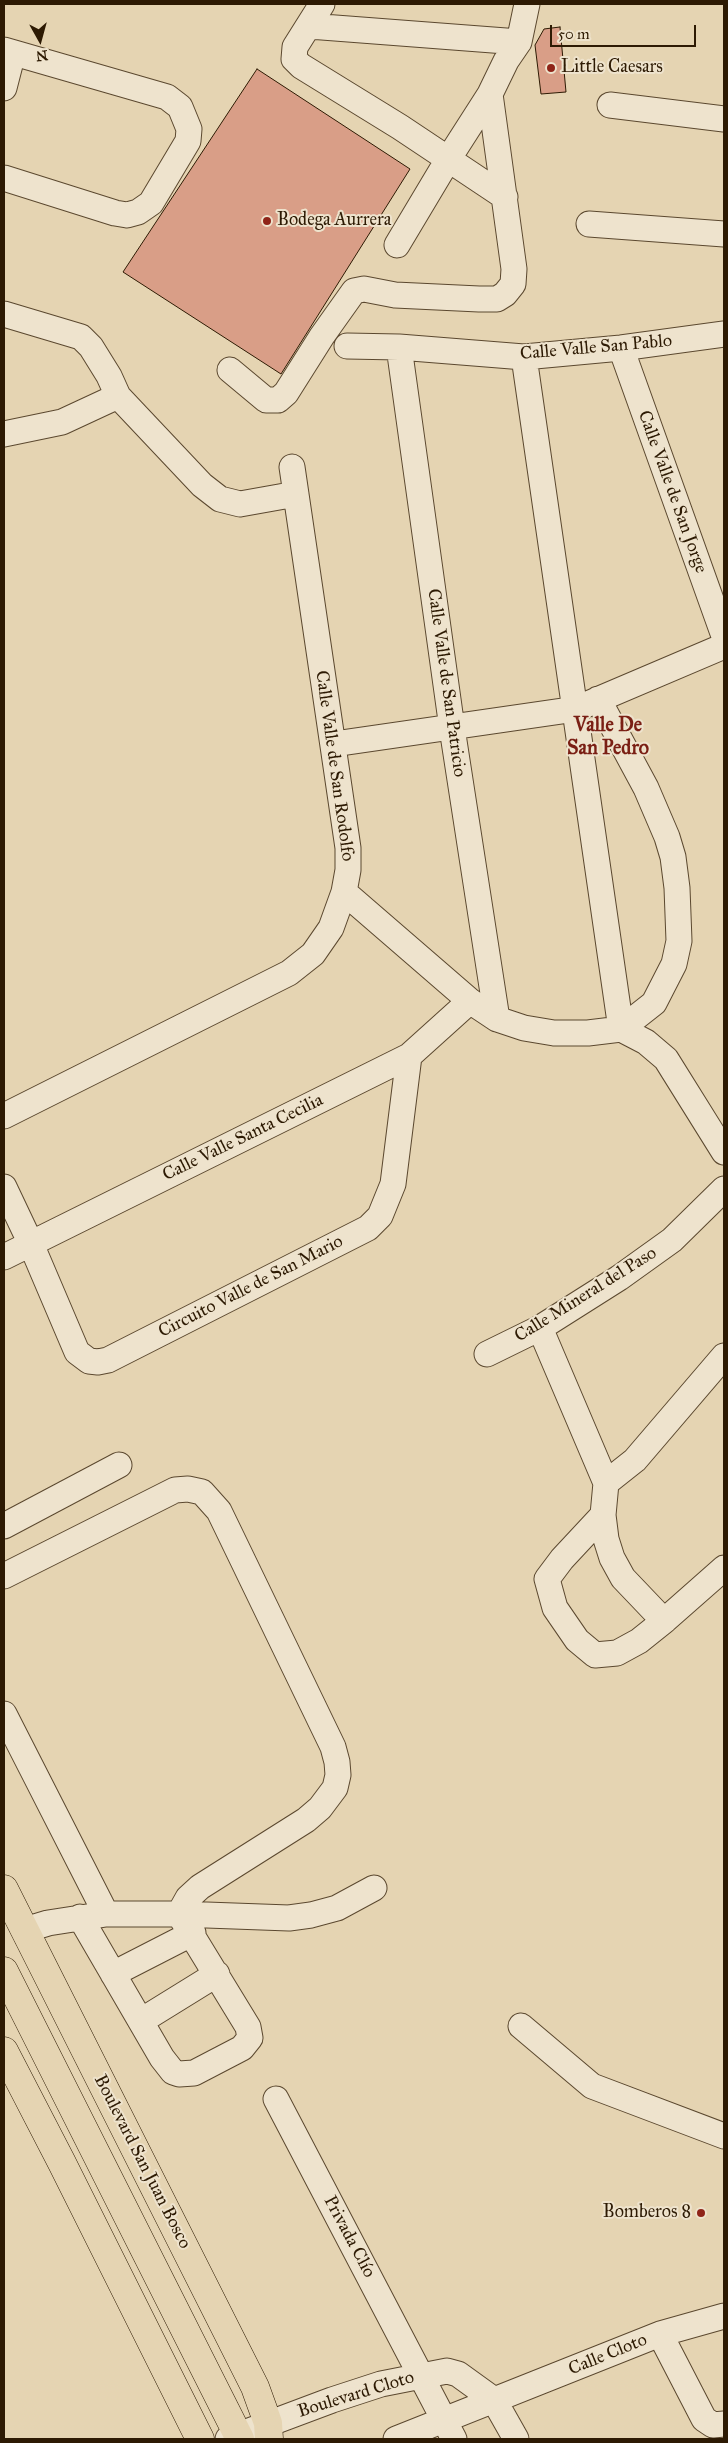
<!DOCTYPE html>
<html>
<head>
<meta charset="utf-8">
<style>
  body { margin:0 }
  #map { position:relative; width:728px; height:2443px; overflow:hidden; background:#e5d4b2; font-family:"IM FELL Great Primer",serif }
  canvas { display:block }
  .frame { position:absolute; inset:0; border:5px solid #2d1a03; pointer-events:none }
  .north { position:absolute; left:15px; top:15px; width:50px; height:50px; -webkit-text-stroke:4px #eee3cd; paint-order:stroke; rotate:173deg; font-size:14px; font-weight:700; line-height:20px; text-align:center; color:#2d1a03 }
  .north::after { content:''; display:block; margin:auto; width:18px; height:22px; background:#2d1a03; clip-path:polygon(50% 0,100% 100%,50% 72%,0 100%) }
  .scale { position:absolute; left:550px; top:25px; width:146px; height:22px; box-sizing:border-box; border:2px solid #2d1a03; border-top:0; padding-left:6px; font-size:15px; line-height:18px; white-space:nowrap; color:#2d1a03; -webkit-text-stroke:4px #eee3cd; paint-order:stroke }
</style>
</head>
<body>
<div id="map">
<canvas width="728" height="2443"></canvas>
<div class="frame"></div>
<div class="north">N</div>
<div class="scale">50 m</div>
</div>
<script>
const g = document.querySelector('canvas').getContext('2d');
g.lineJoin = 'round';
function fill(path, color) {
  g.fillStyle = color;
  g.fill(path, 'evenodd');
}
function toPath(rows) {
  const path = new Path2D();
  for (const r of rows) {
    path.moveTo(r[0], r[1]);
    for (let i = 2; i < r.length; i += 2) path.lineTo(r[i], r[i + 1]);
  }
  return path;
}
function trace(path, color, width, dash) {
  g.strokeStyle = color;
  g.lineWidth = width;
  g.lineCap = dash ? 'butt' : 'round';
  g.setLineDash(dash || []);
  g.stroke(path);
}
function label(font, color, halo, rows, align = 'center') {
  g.font = font + ' "IM FELL Great Primer",serif';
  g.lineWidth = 4;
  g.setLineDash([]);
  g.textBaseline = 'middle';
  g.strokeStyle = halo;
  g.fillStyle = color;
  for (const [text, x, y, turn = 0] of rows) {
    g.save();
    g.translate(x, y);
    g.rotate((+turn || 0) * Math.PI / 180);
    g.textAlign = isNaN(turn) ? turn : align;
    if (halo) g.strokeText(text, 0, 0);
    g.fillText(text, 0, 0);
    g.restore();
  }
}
const building = toPath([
  [560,27,566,92,541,94,535,45,544,29,560,27],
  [257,69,410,169,281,374,123,272,257,69]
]);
fill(building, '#d99e87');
trace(building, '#2d1a03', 1);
const minor = toPath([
  [322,4,295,47,294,59,301,66,400,127,505,197],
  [309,26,519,42],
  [4,50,167,97,180,107,189,129,188,141,151,203,138,212,127,215,115,213,4,178],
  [4,88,13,53],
  [610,105,724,119],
  [589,224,724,234],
  [397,245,449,158,490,94],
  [4,314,81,337,91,347,109,376,118,396,202,485,220,499,240,504,296,494],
  [347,346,399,347,524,357,621,348,724,334],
  [399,347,452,728,497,1019],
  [621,348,724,636],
  [524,357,621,1029],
  [230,370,266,400,278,400,286,393,322,336,354,291,364,289,395,295,479,299,497,299,505,294,513,284,514,269,490,94,506,61,519,42,527,4],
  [4,434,62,422,118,396],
  [334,744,576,709,724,646],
  [344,892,470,1001,497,1019,524,1028,554,1033,588,1033,621,1029,654,1003,674,964,679,941,677,888,673,857,667,837,646,788,598,699],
  [621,1029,646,1042,666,1059,724,1152],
  [4,1116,289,973,313,954,331,928,344,892,348,870,348,848,292,467],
  [4,1187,31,1244,77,1352,89,1361,98,1362,108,1360,368,1228,380,1216,393,1184,409,1056],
  [4,1257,409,1056,470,1001],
  [540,1328,606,1483,603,1515,606,1539,612,1558,623,1578,664,1621,724,1568],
  [487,1354,540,1328,619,1278,672,1240,724,1189],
  [606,1483,635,1460,724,1356],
  [603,1515,562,1559,547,1579,555,1608,577,1640,595,1655,617,1653,639,1641,664,1621],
  [4,1526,119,1465],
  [4,1576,175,1490,188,1489,202,1492,219,1511,333,1747,337,1762,338,1775,335,1788,320,1808,306,1820,200,1887,188,1898,179,1914,248,2027,250,2038,242,2048,194,2073,179,2074,173,2072,162,2058,80,1917],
  [4,1714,106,1914],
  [25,1930,48,1923,106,1914,179,1914,289,1918,311,1915,337,1908,374,1888],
  [113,1974,193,1933],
  [141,2021,217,1974],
  [521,2026,592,2086,724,2136],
  [276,2099,454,2439],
  [660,2334,704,2419,713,2425,724,2424],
  [228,2439,332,2400,381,2384,447,2371,458,2374,494,2400,516,2439],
  [396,2439,660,2334,724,2316]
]);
const major = toPath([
  [4,1889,255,2387,268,2423,269,2439],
  [4,1971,240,2439],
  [4,2051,62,2163,200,2439]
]);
trace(minor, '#5b482f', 27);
trace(major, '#2d1a03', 29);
trace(minor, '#eee3cd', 25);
trace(major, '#e5d4b2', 28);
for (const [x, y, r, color] of [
  [551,68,5,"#8f2418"],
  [267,221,5,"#8f2418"],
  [701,2213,5,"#8f2418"]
]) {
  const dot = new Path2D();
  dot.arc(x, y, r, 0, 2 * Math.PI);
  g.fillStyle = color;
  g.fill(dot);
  trace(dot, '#eee3cd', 2);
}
label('18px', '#2d1a03', '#eee3cd', [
  ["Little Caesars",561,68],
  ["Bodega Aurrera",277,221],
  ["Bomberos 8",691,2213,"right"]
], 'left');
label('18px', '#2d1a03', '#eee3cd', [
  ["Calle Valle San Pablo",596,348,-5],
  ["Calle Valle de San Jorge",672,492,70],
  ["Calle Valle de San Patricio",446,683,82],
  ["Calle Valle de San Rodolfo",334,766,82],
  ["Calle Valle Santa Cecilia",243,1138,-26],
  ["Circuito Valle de San Mario",251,1287,-27],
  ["Calle Mineral del Paso",586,1295,-32],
  ["Boulevard San Juan Bosco",142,2162,63],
  ["Privada Clío",349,2237,62],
  ["Calle Cloto",608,2355,-22],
  ["Boulevard Cloto",356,2395,-17]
]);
label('bold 20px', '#7a1f14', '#eee3cd', [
  ["Valle De",608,726],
  ["San Pedro",608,749]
]);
</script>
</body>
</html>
